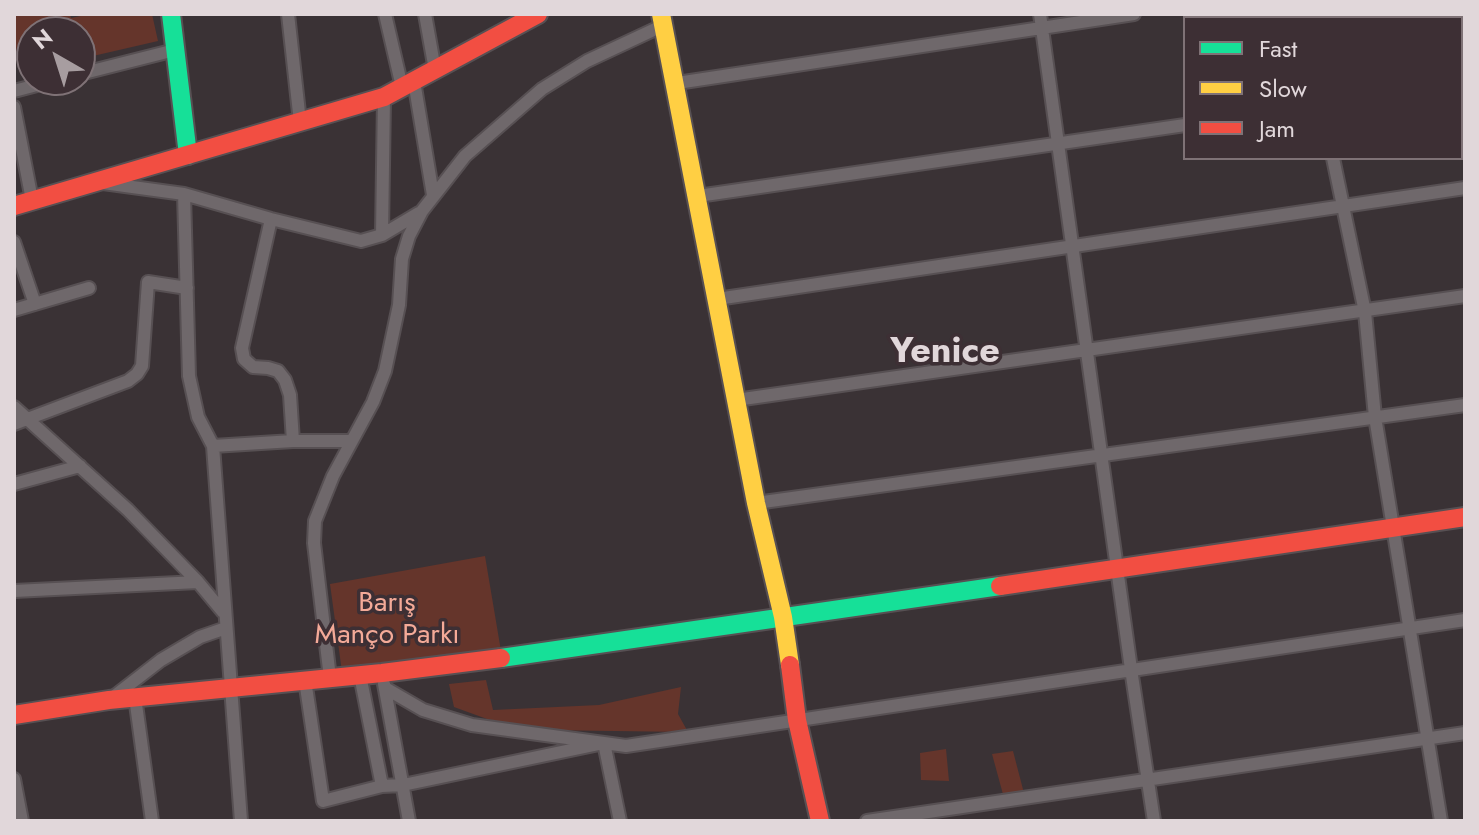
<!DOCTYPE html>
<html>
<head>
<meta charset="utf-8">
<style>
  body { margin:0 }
  #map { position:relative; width:1479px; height:835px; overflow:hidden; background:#3a3235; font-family:Jost,sans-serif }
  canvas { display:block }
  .frame { position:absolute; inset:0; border:16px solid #e1d7da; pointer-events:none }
  .legend { position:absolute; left:1183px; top:16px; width:280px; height:144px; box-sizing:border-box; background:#3d2f34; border:2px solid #7f7276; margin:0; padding:10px 14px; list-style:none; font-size:24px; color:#e1d7da }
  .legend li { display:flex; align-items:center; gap:16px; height:40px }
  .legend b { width:40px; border:2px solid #7f7276 }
  .north { position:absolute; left:16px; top:16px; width:80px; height:80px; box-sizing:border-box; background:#3d2f34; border:2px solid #7f7276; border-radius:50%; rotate:321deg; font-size:22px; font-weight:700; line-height:32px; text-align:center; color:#e1d7da }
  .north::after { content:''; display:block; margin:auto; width:28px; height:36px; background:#a79da0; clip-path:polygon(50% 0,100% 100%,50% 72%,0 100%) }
</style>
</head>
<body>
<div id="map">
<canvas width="1479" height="835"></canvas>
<div class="frame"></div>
<ul class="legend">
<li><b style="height:10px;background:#16e098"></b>Fast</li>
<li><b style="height:10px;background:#ffcf43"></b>Slow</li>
<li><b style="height:10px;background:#f24e42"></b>Jam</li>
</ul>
<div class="north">N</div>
</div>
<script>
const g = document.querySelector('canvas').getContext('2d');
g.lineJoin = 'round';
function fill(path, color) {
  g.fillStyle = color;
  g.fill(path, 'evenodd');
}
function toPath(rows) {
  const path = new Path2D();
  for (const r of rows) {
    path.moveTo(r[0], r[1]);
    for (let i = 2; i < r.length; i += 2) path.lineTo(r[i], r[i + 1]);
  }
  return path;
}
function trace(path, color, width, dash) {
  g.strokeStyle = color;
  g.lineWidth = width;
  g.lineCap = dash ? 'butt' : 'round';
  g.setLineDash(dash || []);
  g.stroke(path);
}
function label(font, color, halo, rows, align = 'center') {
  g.font = font + ' Jost,sans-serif';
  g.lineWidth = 7;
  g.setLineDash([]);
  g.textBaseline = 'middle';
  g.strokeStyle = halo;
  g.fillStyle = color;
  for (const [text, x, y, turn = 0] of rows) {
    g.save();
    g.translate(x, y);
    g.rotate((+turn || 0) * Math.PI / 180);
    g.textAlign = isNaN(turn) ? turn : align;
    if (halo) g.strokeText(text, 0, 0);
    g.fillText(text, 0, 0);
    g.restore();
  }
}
fill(toPath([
  [70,14,71,18,90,14,152,14,158,41,80,59,80,32,32,32,32,70,20,73,14,33,14,15],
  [485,556,501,651,342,672,330,584],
  [486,680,493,710,599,705,681,687,678,714,688,732,539,730,487,719,454,707,449,684],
  [946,749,949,781,921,780,920,753],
  [1013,751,1025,797,1004,798,992,754]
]), '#65352b');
const street = toPath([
  [288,14,300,122],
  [385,14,402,87],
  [425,14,435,70],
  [1040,14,1131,669,1154,821],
  [1310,14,1310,18],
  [80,74,175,50],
  [414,81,433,195],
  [677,83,1134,14],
  [1461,85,1465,85],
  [14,91,56,80],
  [14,107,32,200],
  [1333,158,1365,312,1375,417,1441,821],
  [103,183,184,194,271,219,361,241,382,235,419,213],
  [184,194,189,376,198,417,213,446,241,821],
  [698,196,1185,125],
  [271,219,242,348,244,359,253,367,268,368,278,371,285,380,290,395,293,441],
  [382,235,384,97],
  [14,242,35,304],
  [717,299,1465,188],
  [14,310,89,288],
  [736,400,1465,296],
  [14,407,128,510,198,582,223,612],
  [14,424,128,381,137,374,142,366,148,282,187,288],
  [213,446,293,441,352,441],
  [14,484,80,466],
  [756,503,1465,405],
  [14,591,198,582],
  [360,675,382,786],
  [330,678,314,543,315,521,333,476,373,402,385,371,399,305,402,259,409,236,422,211,465,156,542,89,587,61,664,25],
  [305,680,323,801,382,786,403,785,604,743,620,821],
  [384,684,409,821],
  [385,688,423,710,472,725,626,746,1465,620],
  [135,697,152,821],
  [112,698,161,660,200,637,226,628],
  [14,779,22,821],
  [867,821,1465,733]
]);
const fast = toPath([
  [171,14,188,155],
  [501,658,1000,586]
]);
const slow = toPath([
  [661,14,756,503,783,617,790,665]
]);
const jam = toPath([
  [14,206,384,97,538,14],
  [1000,586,1465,517],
  [790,665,797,720,820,821],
  [14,715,109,700,382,673,501,658]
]);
trace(street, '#575053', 16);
trace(fast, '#575053', 22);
trace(slow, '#575053', 22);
trace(jam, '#575053', 22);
trace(street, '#6f686b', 12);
trace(fast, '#16e098', 18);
trace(slow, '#ffcf43', 18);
trace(jam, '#f24e42', 18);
label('28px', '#f4aa98', '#3d2f34', [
  ["Barış",387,604],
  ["Manço Parkı",387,636]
]);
label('bold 36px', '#e1d7da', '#3d2f34', [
  ["Yenice",945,353]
]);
</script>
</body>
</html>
